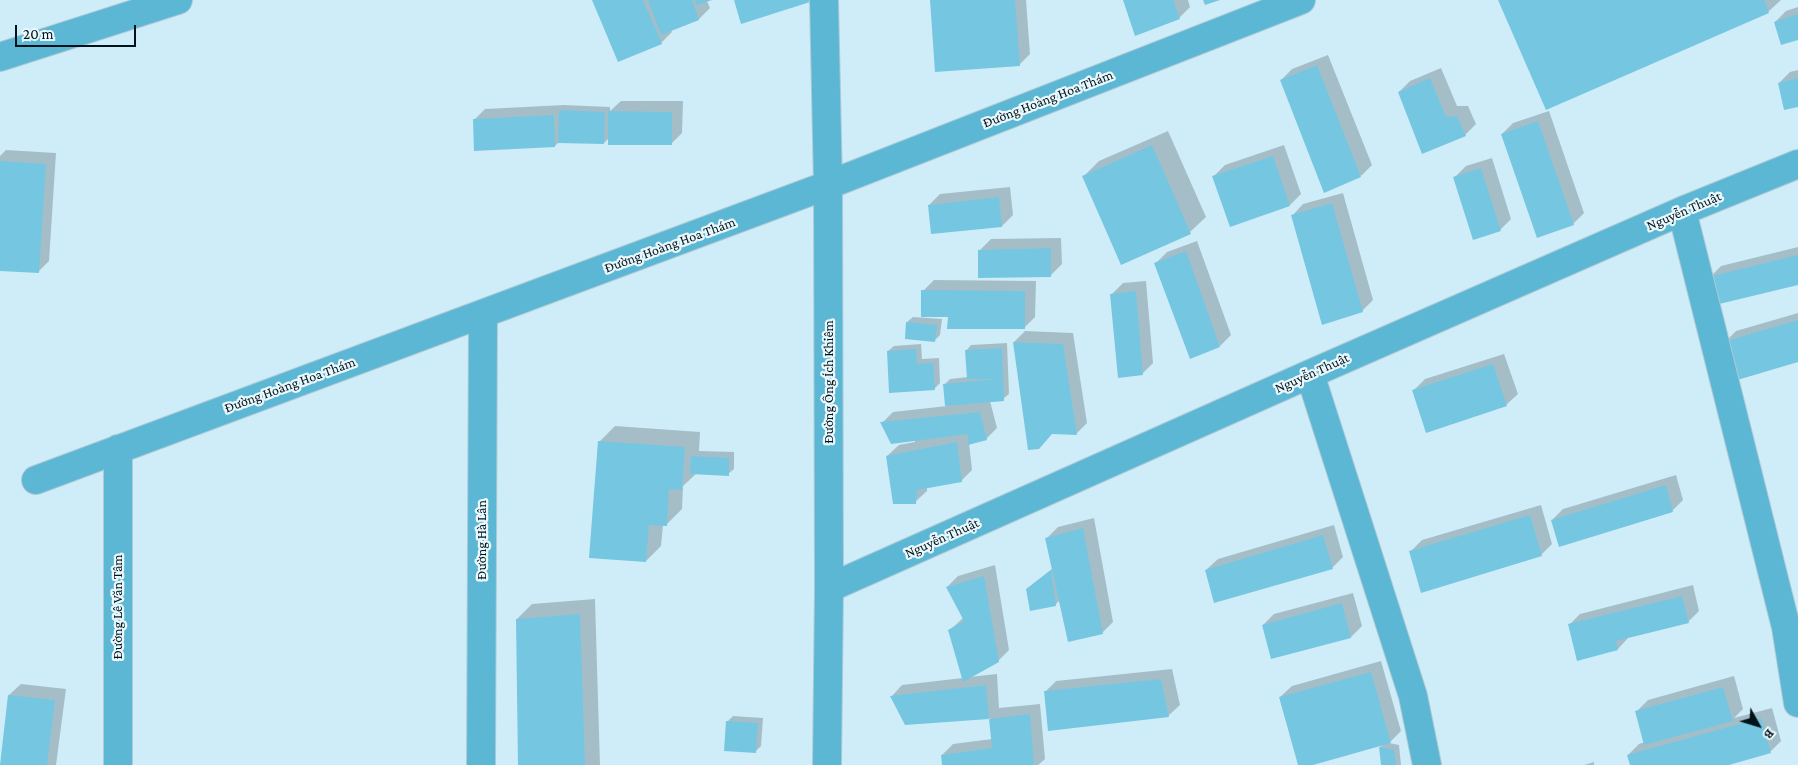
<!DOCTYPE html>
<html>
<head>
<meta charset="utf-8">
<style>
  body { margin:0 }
  #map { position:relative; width:1798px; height:765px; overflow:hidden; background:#cfedf8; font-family:"Crimson Pro",serif }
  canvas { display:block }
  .north { position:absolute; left:1733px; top:700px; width:50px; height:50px; -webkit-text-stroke:4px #e8f8fd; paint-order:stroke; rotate:129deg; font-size:14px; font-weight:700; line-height:20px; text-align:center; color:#00121a }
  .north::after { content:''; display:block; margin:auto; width:18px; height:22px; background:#00121a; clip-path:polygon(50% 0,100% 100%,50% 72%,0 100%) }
  .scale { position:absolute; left:15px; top:25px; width:121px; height:22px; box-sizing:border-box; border:2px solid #00121a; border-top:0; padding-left:6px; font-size:15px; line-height:18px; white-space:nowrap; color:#00121a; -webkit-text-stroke:4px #e8f8fd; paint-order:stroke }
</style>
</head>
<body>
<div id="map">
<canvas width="1798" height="765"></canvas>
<div class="north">B</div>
<div class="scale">20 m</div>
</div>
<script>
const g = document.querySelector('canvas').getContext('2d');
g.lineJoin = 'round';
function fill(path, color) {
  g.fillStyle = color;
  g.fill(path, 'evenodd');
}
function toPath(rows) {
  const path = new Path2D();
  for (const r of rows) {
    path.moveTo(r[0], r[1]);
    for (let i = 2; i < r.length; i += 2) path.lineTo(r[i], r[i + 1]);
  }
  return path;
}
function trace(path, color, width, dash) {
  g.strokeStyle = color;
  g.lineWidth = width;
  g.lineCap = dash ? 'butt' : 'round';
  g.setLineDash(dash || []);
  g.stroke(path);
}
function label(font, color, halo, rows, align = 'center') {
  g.font = font + ' "Crimson Pro",serif';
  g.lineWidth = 4.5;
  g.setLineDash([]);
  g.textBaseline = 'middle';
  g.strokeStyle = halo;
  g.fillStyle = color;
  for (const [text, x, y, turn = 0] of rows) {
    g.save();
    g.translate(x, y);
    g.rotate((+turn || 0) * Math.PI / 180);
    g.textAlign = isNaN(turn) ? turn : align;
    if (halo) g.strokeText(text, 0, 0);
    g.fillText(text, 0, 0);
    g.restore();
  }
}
fill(toPath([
  [593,0,709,0,707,1,710,8,699,19,671,30,672,32,661,43],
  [931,0,1026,0,1030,54,1019,65],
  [1124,0,1188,0,1190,7,1179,18],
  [1500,0,1781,0,1768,12],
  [1798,7,1798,38,1775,22,1786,11],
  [1328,55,1372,165,1361,176,1281,80,1292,69],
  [1441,68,1457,106,1468,106,1476,124,1465,135,1399,92,1410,81],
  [1798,70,1798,106,1779,83,1790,72],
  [621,101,683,101,682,133,671,144,609,138,604,143,559,142,555,146,474,120,485,109,564,105,610,107,610,111],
  [1549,111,1584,213,1573,224,1502,134,1513,123],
  [1168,131,1206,217,1190,232,1083,177,1099,161],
  [1284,145,1301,194,1290,205,1214,176,1225,165],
  [6,150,56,153,49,261,38,272,0,270,0,156],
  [1492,158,1511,219,1500,230,1455,177,1466,166],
  [1010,187,1013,215,1002,226,929,205,940,194],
  [1343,193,1373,300,1362,311,1292,216,1303,204],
  [1061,238,1062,264,1051,275,980,250,991,239],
  [1197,241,1231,335,1220,346,1156,263,1167,252],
  [1798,247,1798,284,1710,277,1721,266],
  [934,280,1036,281,1035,317,1024,328,949,315,923,291],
  [1146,281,1153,363,1142,374,1112,294,1123,283],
  [1798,313,1798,361,1725,342,1736,331],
  [913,317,942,319,940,335,934,341,907,322],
  [1025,331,1073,333,1087,423,1076,434,1014,342],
  [1007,343,1009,394,1003,399,990,401,997,428,986,439,969,443,972,470,961,481,927,487,927,491,915,502,887,456,899,445,915,442,915,440,882,423,893,412,947,406,944,385,950,379,968,377,966,351,971,345],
  [921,344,922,359,939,358,940,383,934,389,888,351,894,346],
  [1504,354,1518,394,1506,405,1414,390,1425,379],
  [615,426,700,432,699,451,734,452,734,469,728,474,697,473,683,486,682,509,666,525,663,525,661,546,646,561,590,557,600,441],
  [1676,475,1683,500,1672,511,1552,520,1563,509],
  [1541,505,1552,544,1541,555,1411,551,1422,540],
  [1094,518,1113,622,1102,633,1060,600,1055,605,1027,589,1053,568,1047,538,1058,527],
  [1334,525,1343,557,1332,568,1206,570,1218,559],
  [995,565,1009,650,998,661,969,677,997,674,999,708,1040,704,1045,759,1038,765,944,765,942,755,953,744,992,739,990,718,905,724,892,696,902,685,963,678,950,630,963,618,947,587,958,576],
  [1693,585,1699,611,1688,622,1629,637,1618,649,1569,625,1580,614],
  [1353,593,1362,626,1351,637,1263,625,1274,614],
  [595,599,600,765,519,765,517,619,532,604],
  [1381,661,1401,731,1389,743,1399,745,1401,765,1383,765,1380,747,1384,744,1308,765,1299,765,1280,697,1292,686],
  [1172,669,1180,705,1168,716,1045,692,1056,681],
  [1734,676,1743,709,1734,718,1772,708,1781,741,1770,752,1724,765,1631,765,1628,755,1639,744,1645,742,1637,711,1648,700],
  [21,684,66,689,56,765,1,765,9,695],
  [733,716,763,718,761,746,755,752,727,722],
  [1594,762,1594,765,1584,765]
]), '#0003');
fill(toPath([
  [592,0,643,0,662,44,618,62],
  [648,0,692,0,699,20,661,35],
  [695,0,712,0,697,5],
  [734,0,809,0,810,2,741,24],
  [930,0,1015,0,1020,66,935,72],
  [1123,0,1173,0,1180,19,1135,36],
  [1203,0,1220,0,1205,5],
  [1498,0,1764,0,1769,13,1546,110],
  [1798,14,1798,40,1781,45,1774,22],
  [1317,65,1361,177,1324,193,1280,80],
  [1430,78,1446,117,1457,116,1466,136,1422,154,1398,92],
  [1798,78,1798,107,1784,110,1778,83],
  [559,110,605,112,604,144,558,143],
  [608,111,672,112,672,145,608,145],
  [554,115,555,147,474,151,473,119],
  [1538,121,1574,225,1537,238,1501,134],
  [1152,145,1191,234,1121,265,1082,176],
  [1273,156,1290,206,1230,227,1212,176],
  [0,161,46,164,39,273,0,271],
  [1481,168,1501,231,1473,240,1453,177],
  [999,197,1002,227,931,234,928,205],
  [1332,203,1363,312,1322,325,1291,215],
  [1051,248,1051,277,978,278,978,250],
  [1186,251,1220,347,1190,359,1154,263],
  [1798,255,1798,285,1715,305,1708,277],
  [921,290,1025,291,1025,329,947,329,948,317,921,317],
  [1136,291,1143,375,1118,378,1110,294],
  [1798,320,1798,362,1734,381,1723,342],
  [906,322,937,325,935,342,905,339],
  [1013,342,1063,344,1077,435,1052,434,1039,449,1028,450],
  [1002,348,1004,401,945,406,943,384,997,379,967,379,965,350],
  [916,349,917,364,933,363,935,390,889,393,887,351],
  [1493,364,1507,406,1426,433,1412,390],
  [980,412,987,440,968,445,968,434,891,444,880,422],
  [598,441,685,447,682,490,669,489,667,526,649,525,646,562,589,558],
  [957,442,962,482,917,490,916,504,893,504,886,456],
  [691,456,729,458,729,476,690,474],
  [1666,485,1673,512,1559,547,1551,520],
  [1530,515,1542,556,1421,593,1409,551],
  [1083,528,1103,634,1068,642,1045,538],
  [1323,535,1333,569,1214,603,1205,570],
  [1051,570,1056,606,1030,611,1026,589],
  [984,576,999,662,963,682,948,630,964,621,946,587],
  [1682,596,1689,623,1616,641,1618,650,1577,661,1568,624],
  [1342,603,1351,638,1271,659,1262,625],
  [580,614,585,765,518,765,516,619],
  [1371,672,1391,743,1313,765,1298,765,1279,697],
  [1161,679,1169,717,1048,731,1044,691],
  [986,685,989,719,905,725,890,696],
  [1723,687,1733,721,1644,745,1635,711],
  [8,695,55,700,47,765,0,765],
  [1030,714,1034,765,942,765,941,755,992,748,989,719],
  [1761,718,1771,753,1729,765,1630,765,1627,755],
  [726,721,758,723,756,753,724,751],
  [1379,747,1394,750,1396,765,1381,765]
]), '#75c6e1');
const minor = toPath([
  [824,0,828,185,829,588,827,765],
  [0,57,178,0],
  [1682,211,1786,627,1798,703],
  [1310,374,1413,696,1427,765],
  [118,449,118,765],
  [36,480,828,185,1301,0],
  [829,588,1310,374,1682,211,1798,164],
  [481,765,483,314]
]);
trace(minor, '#aecad4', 30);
trace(minor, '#5cb7d5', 28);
label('14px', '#00121a', '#e8f8fd', [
  ["Đường Hoàng Hoa Thám",1048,99,-21],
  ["Nguyễn Thuật",1684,211,-23],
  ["Đường Hoàng Hoa Thám",670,245,-20],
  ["Nguyễn Thuật",1312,373,-24],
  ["Đường Ông Ích Khiêm",829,382,-90],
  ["Đường Hoàng Hoa Thám",290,385,-20],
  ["Nguyễn Thuật",942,538,-24],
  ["Đường Hà Lân",482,540,-90],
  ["Đường Lê Văn Tâm",118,607,-90]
]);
</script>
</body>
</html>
